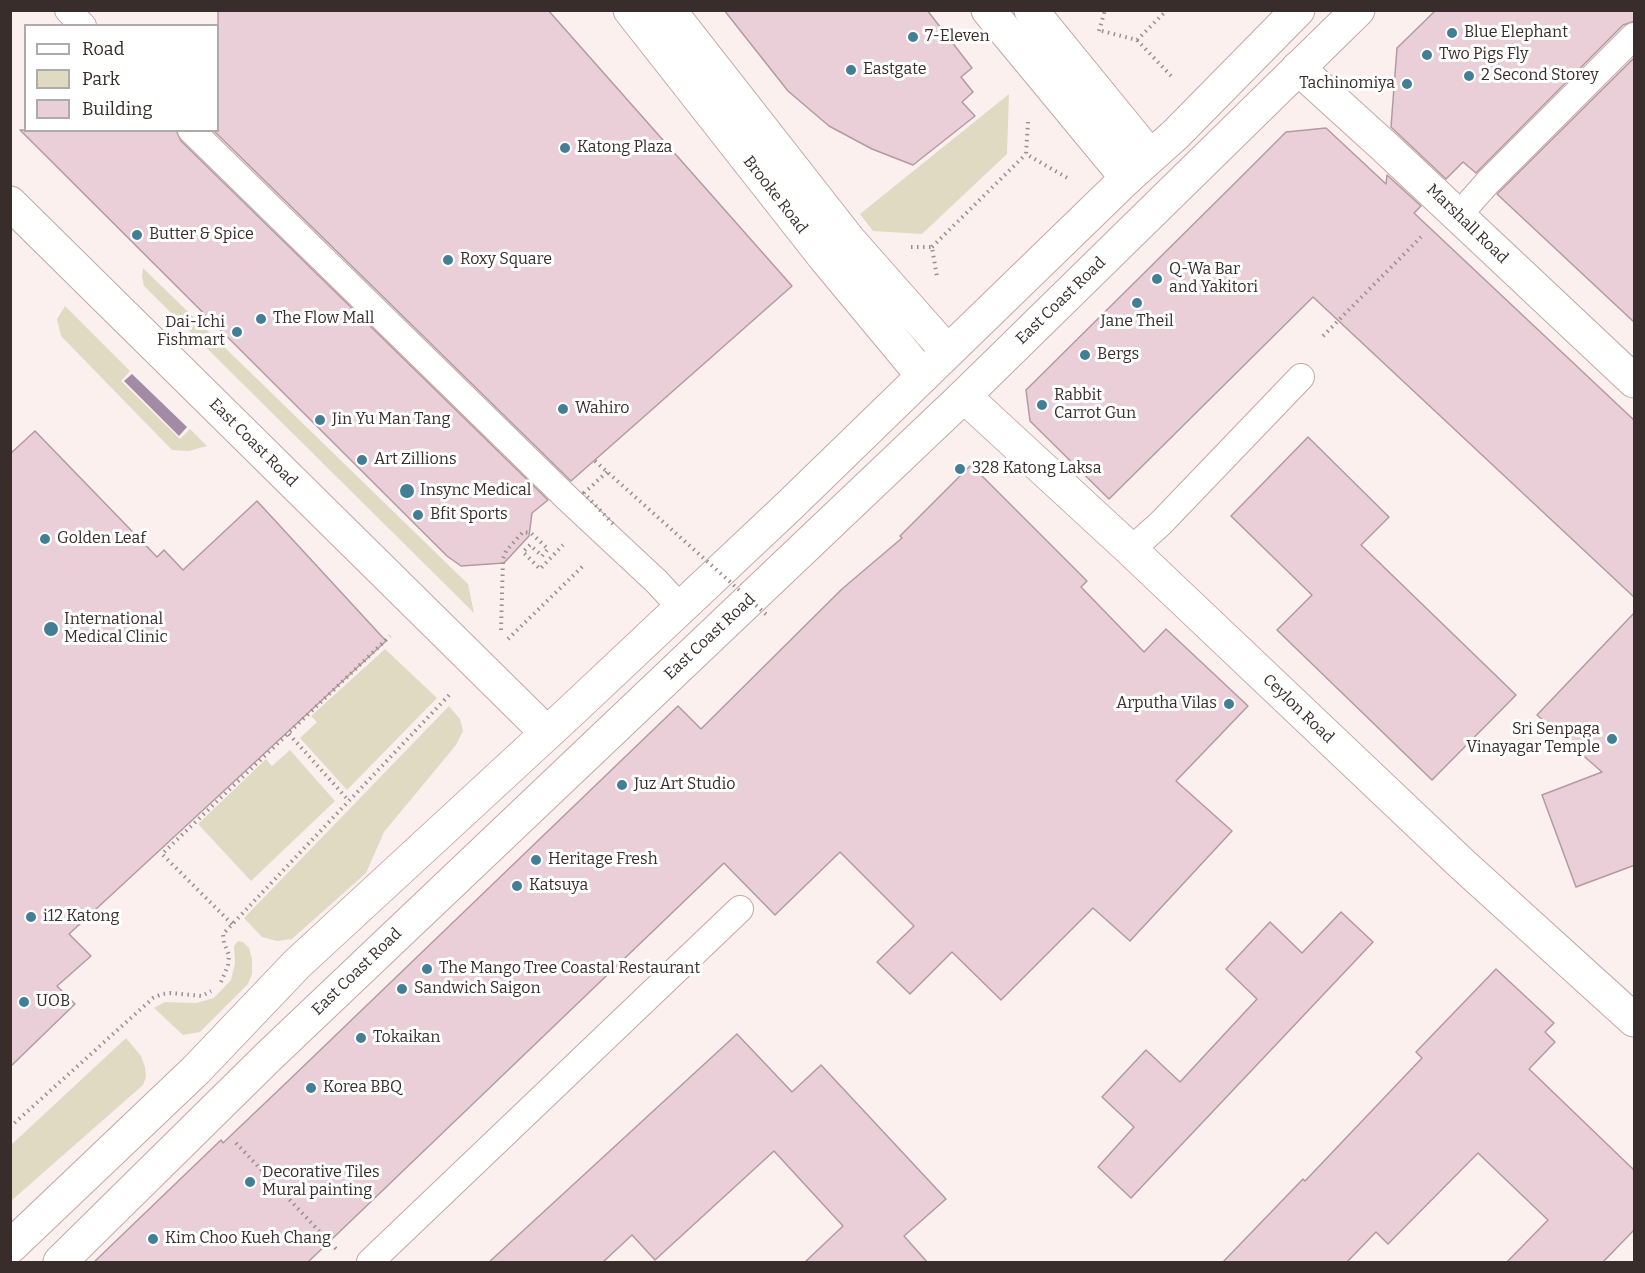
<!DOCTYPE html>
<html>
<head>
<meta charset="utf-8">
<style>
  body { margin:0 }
  #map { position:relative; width:1645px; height:1273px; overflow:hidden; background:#fbf0ee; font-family:Bitter,serif }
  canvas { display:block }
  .frame { position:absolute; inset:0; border:12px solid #382d2b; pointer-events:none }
  .legend { position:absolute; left:24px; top:24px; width:195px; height:108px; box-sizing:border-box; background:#fff; border:2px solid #afabaa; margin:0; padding:8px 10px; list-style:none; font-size:18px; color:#382d2b }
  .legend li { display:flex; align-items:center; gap:12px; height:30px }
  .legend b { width:30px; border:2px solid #afabaa }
</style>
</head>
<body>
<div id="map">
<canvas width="1645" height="1273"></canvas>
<div class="frame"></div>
<ul class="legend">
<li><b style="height:8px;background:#fff"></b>Road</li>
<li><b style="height:16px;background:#e1dac3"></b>Park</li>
<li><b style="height:16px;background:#eacfd8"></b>Building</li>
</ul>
</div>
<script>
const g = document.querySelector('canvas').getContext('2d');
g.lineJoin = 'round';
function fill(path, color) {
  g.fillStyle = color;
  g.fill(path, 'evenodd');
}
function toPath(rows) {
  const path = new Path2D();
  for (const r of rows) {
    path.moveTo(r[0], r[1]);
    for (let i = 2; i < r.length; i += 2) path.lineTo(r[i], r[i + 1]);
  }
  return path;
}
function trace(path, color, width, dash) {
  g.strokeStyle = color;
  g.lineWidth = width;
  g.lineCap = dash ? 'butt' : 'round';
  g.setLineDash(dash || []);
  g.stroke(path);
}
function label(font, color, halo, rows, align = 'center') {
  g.font = font + ' Bitter,serif';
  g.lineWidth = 6;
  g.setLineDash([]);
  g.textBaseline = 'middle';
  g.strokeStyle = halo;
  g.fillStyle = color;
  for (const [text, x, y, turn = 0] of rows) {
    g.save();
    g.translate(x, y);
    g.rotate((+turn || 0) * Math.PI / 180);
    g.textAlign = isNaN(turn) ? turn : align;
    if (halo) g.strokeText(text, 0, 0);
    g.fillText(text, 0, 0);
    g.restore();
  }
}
fill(toPath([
  [1009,94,1007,154,922,234,873,231,860,214],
  [143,268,468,584,474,613,144,286,142,277],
  [65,306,130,371,121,381,180,439,190,429,207,446,189,451,172,450,61,336,57,319],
  [385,649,437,698,347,790,300,738,317,722,311,716],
  [449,706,460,719,463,731,456,745,384,832,366,873,292,939,277,941,262,937,244,918],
  [290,750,335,801,251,881,198,824,266,759,272,766],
  [238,941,243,942,249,948,252,959,252,974,248,984,200,1032,183,1035,154,1008,165,1002,196,1003,214,998,231,980,235,963,234,946],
  [126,1038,141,1056,145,1067,146,1077,143,1085,11,1201,11,1145]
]), '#e1dac3');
fill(toPath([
  [132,374,187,427,179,436,124,381]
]), '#a38ba5');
const building = toPath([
  [218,10,548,10,792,286,571,481,213,130,218,130,218,10],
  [724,10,927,10,972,68,961,77,973,92,962,102,975,116,913,165,872,149,829,126,788,91,724,10],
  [1436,10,1635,10,1635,21,1623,25,1476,173,1463,162,1446,179,1391,127,1397,48,1436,10],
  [1635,57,1635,323,1497,194,1635,57],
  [1326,128,1386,184,1387,175,1421,206,1414,213,1635,421,1635,598,1313,297,1109,499,1030,421,1026,390,1236,182,1286,132,1326,128],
  [20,130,176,130,181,141,548,500,532,513,529,536,504,563,461,566,447,556,20,130],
  [35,431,157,557,164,550,183,570,257,501,386,641,69,934,91,956,57,986,75,1004,10,1067,10,454,35,431],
  [1308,437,1389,517,1361,545,1516,695,1432,780,1277,630,1312,595,1231,516,1308,437],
  [971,465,1087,581,1081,587,1144,652,1166,629,1248,706,1176,781,1232,831,1130,941,1093,908,1001,1000,952,952,910,994,877,962,914,926,840,852,775,915,724,863,307,1263,93,1263,221,1140,223,1143,286,1083,678,706,701,729,842,589,902,538,900,536,971,465],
  [1635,612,1635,865,1576,887,1542,795,1602,772,1537,715,1635,612],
  [1341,912,1373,942,1131,1198,1098,1167,1134,1127,1102,1097,1146,1050,1180,1082,1257,999,1226,969,1270,922,1302,953,1341,912],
  [1496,969,1554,1023,1545,1032,1555,1042,1529,1069,1635,1171,1635,1229,1602,1263,1506,1263,1548,1220,1478,1153,1388,1244,1376,1232,1346,1263,1222,1263,1303,1179,1305,1181,1422,1058,1416,1052,1496,969],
  [737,1034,792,1092,821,1065,946,1199,904,1236,928,1263,804,1263,843,1226,774,1151,655,1260,632,1235,602,1263,488,1263,737,1034]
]);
fill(building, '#eacfd8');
trace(building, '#b39aa2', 1.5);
const service = toPath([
  [68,10,83,26],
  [191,130,567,498,657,582,681,608],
  [1457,217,1488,182,1634,36],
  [1131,550,1161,523,1301,377],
  [370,1262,740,909]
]);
const minor = toPath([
  [630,10,825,258,923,376],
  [669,10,849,240,947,351],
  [988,10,1127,178],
  [1031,10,1150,156],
  [1298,68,1385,147,1634,381],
  [10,203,547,733],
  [964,396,1131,550,1462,864,1634,1020]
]);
const secondary = toPath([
  [10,1247,196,1070,297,964,569,713,789,506,1127,178,1176,134,1298,10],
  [60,1262,268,1057,964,396,1358,10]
]);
trace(service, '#c3a8a4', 28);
trace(minor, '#c3a8a4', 35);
trace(secondary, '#c3a8a4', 35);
trace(toPath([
  [1099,31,1105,10],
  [1102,31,1137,40,1167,10],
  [1137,40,1173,78],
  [1028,122,1026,154,1069,179],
  [911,247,932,247,937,277],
  [932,247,1026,154],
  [1323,336,1421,237],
  [501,630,503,559,506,551,523,532,531,533,548,549,542,556,530,545,523,552,540,569,563,545],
  [508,639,585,564],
  [289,734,349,801],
  [232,924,162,854,390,636],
  [221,982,228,966,229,955,224,943,223,934,451,693],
  [10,1127,153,998,162,994,171,993,202,996,211,991],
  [236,1143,336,1249]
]), '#9a8f8d', 4, [1.5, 4.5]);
trace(service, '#fff', 26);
trace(minor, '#fff', 33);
trace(secondary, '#fff', 33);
trace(toPath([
  [595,461,768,616],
  [607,472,584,493,614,525]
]), '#9a8f8d', 4, [1.5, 4.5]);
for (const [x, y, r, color] of [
  [1452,33,6,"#427f96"],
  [913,37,6,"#427f96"],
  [1427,55,6,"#427f96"],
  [851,70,6,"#427f96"],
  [1469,76,6,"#427f96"],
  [1407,84,6,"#427f96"],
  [565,148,6,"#427f96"],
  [137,235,6,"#427f96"],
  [448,260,6,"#427f96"],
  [1157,279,6,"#427f96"],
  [1137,303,6,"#427f96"],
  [261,319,6,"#427f96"],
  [237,332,6,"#427f96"],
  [1085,355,6,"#427f96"],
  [1042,405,6,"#427f96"],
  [563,409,6,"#427f96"],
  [320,420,6,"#427f96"],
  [362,460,6,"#427f96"],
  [960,469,6,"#427f96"],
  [407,491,8,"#427f96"],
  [418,515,6,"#427f96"],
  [45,539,6,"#427f96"],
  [51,629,8,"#427f96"],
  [1229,704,6,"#427f96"],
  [1612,739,6,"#427f96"],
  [622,785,6,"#427f96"],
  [536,860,6,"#427f96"],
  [517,886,6,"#427f96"],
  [31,917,6,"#427f96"],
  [427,969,6,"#427f96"],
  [402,989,6,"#427f96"],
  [24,1002,6,"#427f96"],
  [361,1038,6,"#427f96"],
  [311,1088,6,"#427f96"],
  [250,1182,6,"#427f96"],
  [153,1239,6,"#427f96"]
]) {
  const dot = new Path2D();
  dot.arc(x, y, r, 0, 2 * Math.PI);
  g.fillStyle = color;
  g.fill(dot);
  trace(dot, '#fff', 2);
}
label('16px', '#382d2b', '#fff', [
  ["Blue Elephant",1464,33],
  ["7-Eleven",925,37],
  ["Two Pigs Fly",1439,55],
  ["Eastgate",863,70],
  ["2 Second Storey",1481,76],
  ["Tachinomiya",1395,84,"right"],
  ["Katong Plaza",577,148],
  ["Butter & Spice",149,235],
  ["Roxy Square",460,260],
  ["Q-Wa Bar",1169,270],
  ["and Yakitori",1169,288],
  ["The Flow Mall",273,319],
  ["Jane Theil",1137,322,"center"],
  ["Dai-Ichi",225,323,"right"],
  ["Fishmart",225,341,"right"],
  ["Bergs",1097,355],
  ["Rabbit",1054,396],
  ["Carrot Gun",1054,414],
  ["Wahiro",575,409],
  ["Jin Yu Man Tang",332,420],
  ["Art Zillions",374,460],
  ["328 Katong Laksa",972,469],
  ["Insync Medical",420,491],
  ["Bfit Sports",430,515],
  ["Golden Leaf",57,539],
  ["International",64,620],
  ["Medical Clinic",64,638],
  ["Arputha Vilas",1217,704,"right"],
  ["Sri Senpaga",1600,730,"right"],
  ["Vinayagar Temple",1600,748,"right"],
  ["Juz Art Studio",634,785],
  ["Heritage Fresh",548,860],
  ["Katsuya",529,886],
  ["i12 Katong",43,917],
  ["The Mango Tree Coastal Restaurant",439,969],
  ["Sandwich Saigon",414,989],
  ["UOB",36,1002],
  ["Tokaikan",373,1038],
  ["Korea BBQ",323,1088],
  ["Decorative Tiles",262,1173],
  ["Mural painting",262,1191],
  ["Kim Choo Kueh Chang",165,1239]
], 'left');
label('16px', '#382d2b', '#fff', [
  ["Brooke Road",775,195,52],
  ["Marshall Road",1467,224,44],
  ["East Coast Road",1061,301,-44],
  ["East Coast Road",253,443,45],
  ["East Coast Road",710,637,-43],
  ["Ceylon Road",1298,709,44],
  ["East Coast Road",357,972,-44]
]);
</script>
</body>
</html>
